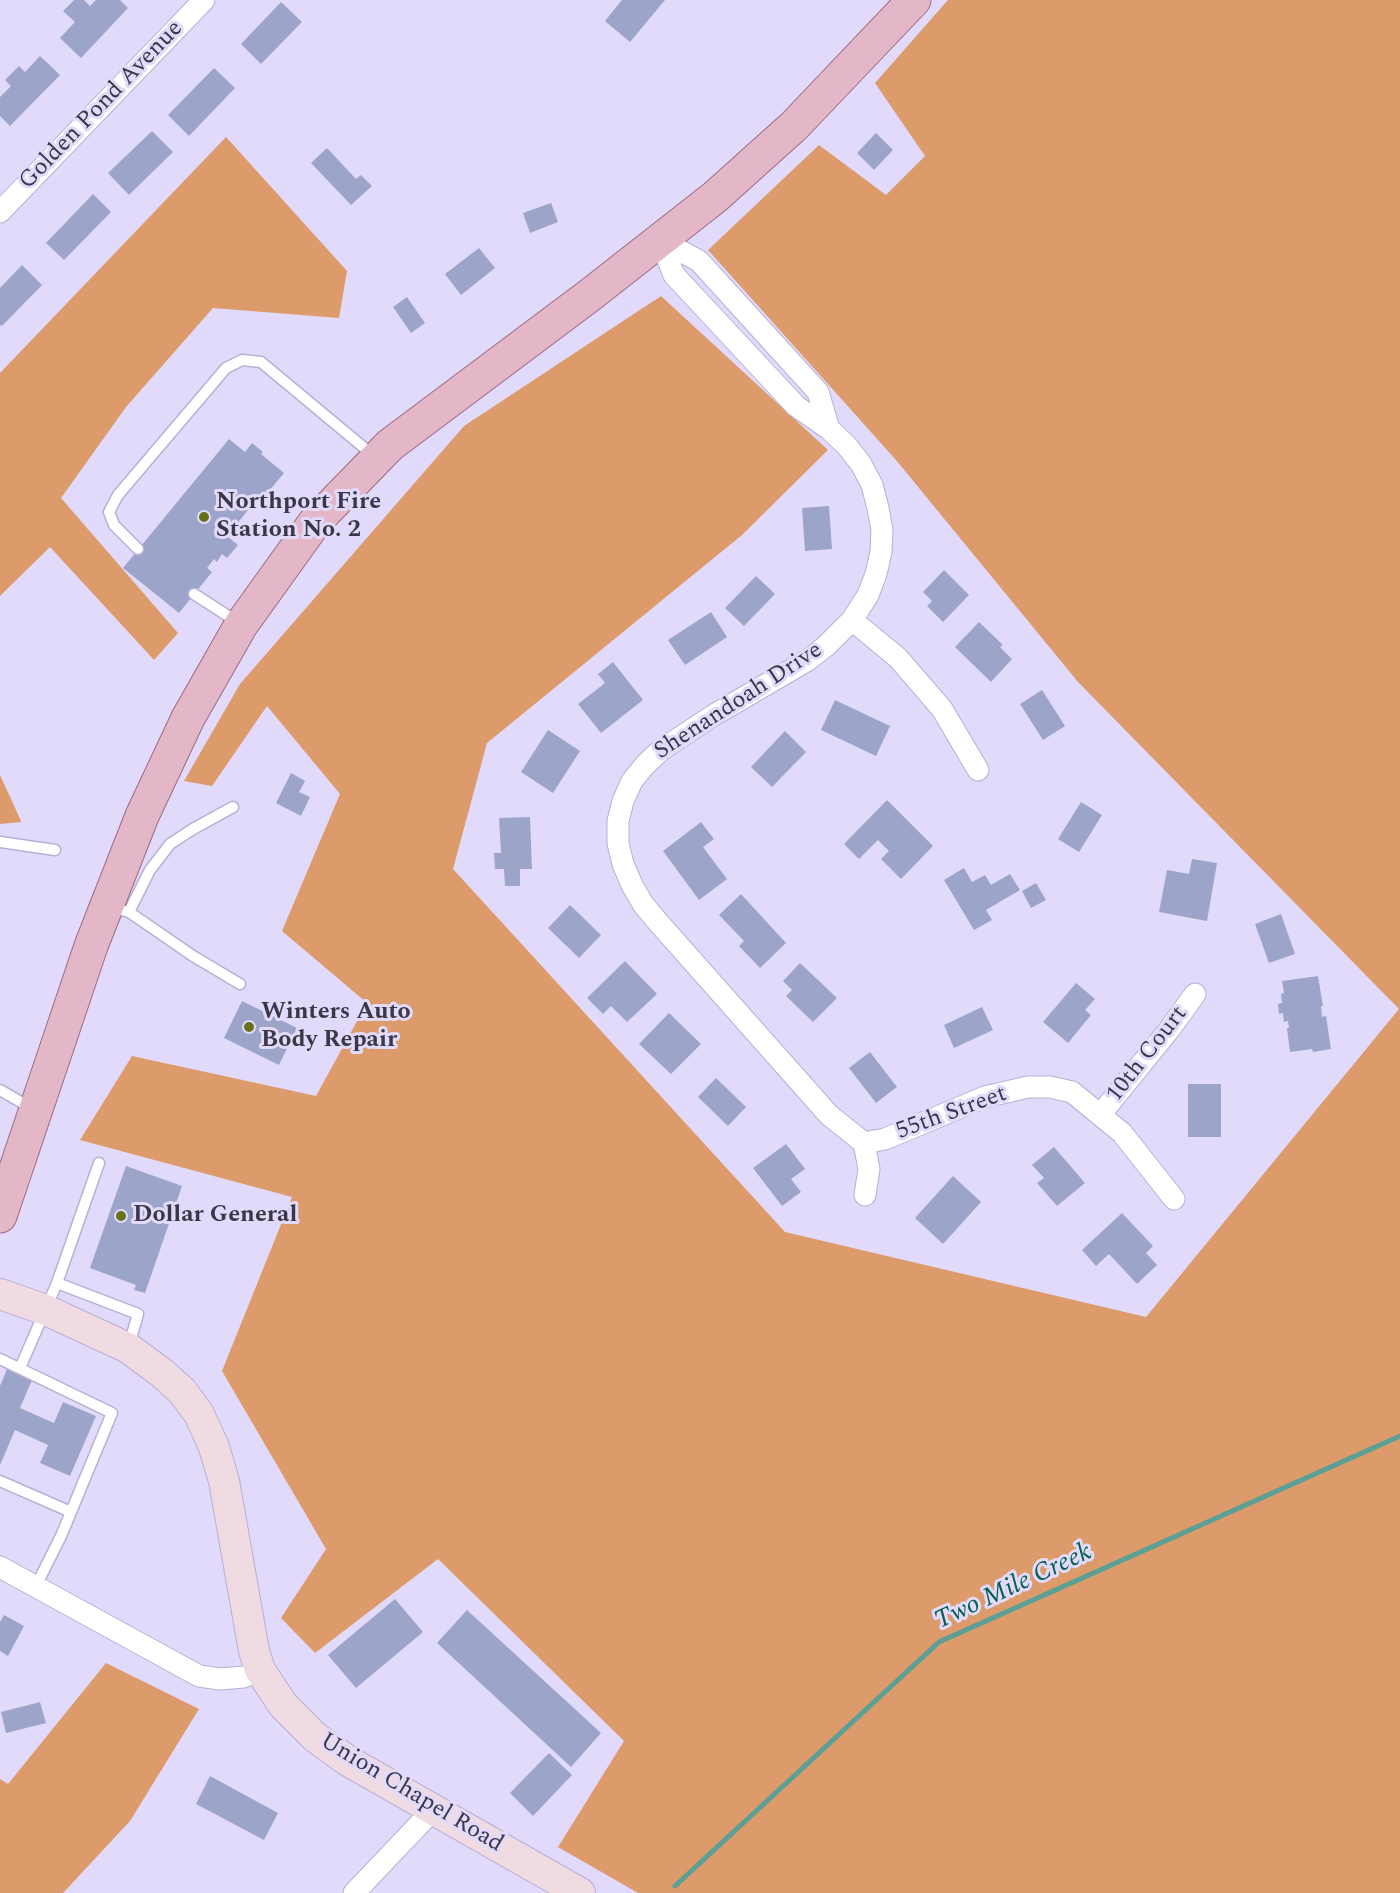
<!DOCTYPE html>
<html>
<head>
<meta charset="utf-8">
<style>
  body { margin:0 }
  canvas { display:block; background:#e1dafa }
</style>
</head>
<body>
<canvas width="1400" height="1893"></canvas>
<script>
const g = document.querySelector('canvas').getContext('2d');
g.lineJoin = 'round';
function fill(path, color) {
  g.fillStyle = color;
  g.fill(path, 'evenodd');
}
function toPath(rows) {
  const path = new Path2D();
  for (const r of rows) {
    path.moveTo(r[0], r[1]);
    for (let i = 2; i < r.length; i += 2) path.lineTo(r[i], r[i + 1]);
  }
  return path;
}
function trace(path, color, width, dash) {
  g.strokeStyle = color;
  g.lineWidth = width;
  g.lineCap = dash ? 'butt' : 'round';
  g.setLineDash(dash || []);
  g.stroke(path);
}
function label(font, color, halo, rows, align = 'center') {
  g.font = font + ' Spectral,serif';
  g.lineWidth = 6;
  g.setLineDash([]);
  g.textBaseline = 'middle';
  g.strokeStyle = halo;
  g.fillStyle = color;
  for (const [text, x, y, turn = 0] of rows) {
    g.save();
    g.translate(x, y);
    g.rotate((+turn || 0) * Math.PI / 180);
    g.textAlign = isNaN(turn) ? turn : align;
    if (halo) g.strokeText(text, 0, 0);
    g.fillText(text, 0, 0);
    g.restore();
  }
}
fill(toPath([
  [948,0,1400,0,1400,1893,638,1893,558,1847,624,1741,438,1559,315,1653,281,1618,326,1549,222,1371,292,1197,80,1140,132,1056,316,1096,367,1003,282,931,340,794,267,706,212,786,184,781,240,684,464,426,661,296,828,450,742,535,487,743,453,869,785,1232,1146,1317,1399,1009,1078,682,896,460,708,250,819,145,886,195,925,156,875,83],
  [226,137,347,271,339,318,213,308,126,407,61,498,178,633,154,660,50,547,0,596,0,373],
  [0,775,21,821,21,822,0,824],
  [106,1663,199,1709,130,1821,63,1893,0,1893,0,1779,8,1784]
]), '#dd9a6b');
trace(toPath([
  [675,1886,939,1642,1400,1436]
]), '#5aa094', 5);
fill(toPath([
  [74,0,84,0,90,6,96,0,120,0,128,8,81,58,60,38,75,22,63,11],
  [622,0,665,0,630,42,605,21],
  [281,2,302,22,261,64,241,44],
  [40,56,60,75,10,126,0,116,0,97,11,86,5,80,19,66,25,72],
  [214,68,235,88,189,136,168,115],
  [152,131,173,152,129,195,108,173],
  [876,133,893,150,874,170,857,153],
  [327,148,356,179,361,175,372,186,351,205,311,163],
  [93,194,111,212,64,260,46,243],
  [551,203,558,222,530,233,523,213],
  [479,248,495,268,461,295,445,274],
  [22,265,42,285,2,326,0,325,0,288],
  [407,297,425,323,411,333,393,307],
  [229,439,245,452,252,443,263,452,261,454,284,473,264,497,261,494,227,536,238,545,227,558,222,554,217,562,214,559,207,568,212,572,179,613,123,568],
  [829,506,832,549,805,551,802,508],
  [944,570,969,595,943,622,927,606,932,601,923,592],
  [756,576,775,594,744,626,725,608],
  [711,612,727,637,685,665,668,640],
  [979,622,1003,645,1000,647,1012,659,991,682,955,647],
  [613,662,643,700,601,733,578,704,605,683,598,674],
  [1042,690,1065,726,1043,740,1020,704],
  [835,700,890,726,876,756,821,730],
  [548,730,580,751,553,793,521,772],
  [785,731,806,752,772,787,751,767],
  [291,773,305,781,299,792,310,797,301,816,276,803],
  [887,800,933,846,901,879,881,859,889,851,878,840,859,859,844,844],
  [1081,802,1102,815,1079,852,1058,839],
  [530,817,532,869,520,869,520,886,505,886,504,869,495,869,494,853,501,853,499,818],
  [701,822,714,839,703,847,727,879,699,900,663,851],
  [1192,859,1217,863,1207,921,1159,912,1167,870,1189,874],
  [964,868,972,882,985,875,991,885,1010,874,1020,890,986,910,992,920,974,930,944,880],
  [1036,883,1046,900,1031,908,1022,891],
  [741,894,786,943,760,968,739,946,744,941,719,915],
  [570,905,601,935,579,958,548,928],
  [1281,914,1295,954,1269,963,1255,924],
  [625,961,657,994,627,1022,611,1006,603,1014,587,998],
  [800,963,837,998,813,1022,786,996,792,990,783,981],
  [1318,976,1323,1006,1321,1006,1322,1017,1326,1016,1331,1049,1313,1052,1312,1049,1290,1052,1287,1028,1289,1028,1288,1021,1284,1022,1283,1013,1279,1014,1278,1004,1282,1003,1281,994,1284,993,1282,981],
  [1076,983,1095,999,1085,1010,1091,1015,1068,1043,1043,1022],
  [242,1001,297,1028,279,1065,224,1038],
  [982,1007,993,1030,954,1048,944,1025],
  [669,1013,701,1044,671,1074,639,1044],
  [870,1052,897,1087,876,1103,849,1068],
  [716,1078,746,1107,728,1126,698,1097],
  [1188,1084,1221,1084,1221,1137,1188,1137],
  [786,1144,805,1169,791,1179,801,1192,782,1206,753,1168],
  [1054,1147,1085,1183,1057,1206,1037,1183,1044,1178,1032,1165],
  [126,1166,182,1186,145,1293,134,1290,136,1285,90,1268],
  [953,1176,981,1202,943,1244,915,1218],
  [1122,1213,1153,1246,1146,1253,1157,1265,1137,1284,1109,1254,1096,1266,1082,1250],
  [7,1369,32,1380,20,1408,54,1423,63,1402,96,1416,70,1476,40,1463,48,1445,15,1430,0,1465,0,1386],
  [395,1599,423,1632,356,1688,328,1655],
  [467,1610,601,1733,571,1767,437,1643],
  [4,1615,24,1626,8,1656,0,1651,0,1622],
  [40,1702,46,1723,6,1733,1,1712],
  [549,1753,572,1775,533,1816,510,1793],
  [210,1776,278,1813,264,1840,196,1804]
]), '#9ca4ca');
const lane = toPath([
  [138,549,114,525,109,512,118,495,226,368,242,360,261,362,374,456],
  [194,594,239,623],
  [0,842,55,850],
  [109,907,129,912,150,870,170,844,193,829,233,807],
  [129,912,193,956,240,984],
  [0,1090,33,1109],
  [57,1283,138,1314,129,1345],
  [0,1359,112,1413,61,1536,36,1586],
  [20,1368,57,1283,99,1163],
  [0,1481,71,1512]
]);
const street = toPath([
  [0,212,204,0],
  [660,240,674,275,796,406,829,429,847,446,861,464,872,485,878,508,882,530,881,552,876,574,868,595,852,620,826,646,808,660,714,715,661,750,645,765,632,781,623,801,618,821,618,843,623,864,632,885,643,904,657,921,829,1115,864,1143,869,1169,865,1195],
  [660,240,699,261,818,392,829,429],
  [852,620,898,658,942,709,978,770],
  [1100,1115,1169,1030,1195,994],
  [864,1143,885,1139,985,1097,1028,1087,1050,1087,1072,1092,1122,1133,1174,1199],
  [0,1567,199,1676,220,1679,244,1677,260,1670],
  [354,1893,433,1810]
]);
const secondary = toPath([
  [0,1294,46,1310,128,1348,162,1373,182,1391,199,1414,214,1447,224,1481,254,1651,260,1670,283,1705,315,1737,348,1761,580,1893]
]);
const primary = toPath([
  [0,1216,91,946,142,816,188,718,241,625,315,522,390,445,590,295,715,197,794,126,914,0]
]);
trace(lane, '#b8afd6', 13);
trace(street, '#b8afd6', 23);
trace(secondary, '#b8afd6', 32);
trace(primary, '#9c6b82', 35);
trace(lane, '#fff', 10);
trace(street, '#fff', 21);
trace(secondary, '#f1dbe3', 30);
trace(primary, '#e3b7c7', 33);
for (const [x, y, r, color] of [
  [204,517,6,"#67711a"],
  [249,1027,6,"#67711a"],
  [121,1216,6,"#67711a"]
]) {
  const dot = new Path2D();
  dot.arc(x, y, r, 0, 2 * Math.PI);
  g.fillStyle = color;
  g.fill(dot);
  trace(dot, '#e1dafa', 2);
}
label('24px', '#3b3747', '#e1dafa', [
  ["Golden Pond Avenue",102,106,-46],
  ["Shenandoah Drive",739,702,-33],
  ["10th Court",1148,1055,-52],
  ["55th Street",952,1114,-20],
  ["Union Chapel Road",411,1794,31]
]);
label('bold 24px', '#3b3747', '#e1dafa', [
  ["Northport Fire",216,503],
  ["Station No. 2",216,531],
  ["Winters Auto",261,1013],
  ["Body Repair",261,1041],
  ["Dollar General",133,1216]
], 'left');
label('italic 26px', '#055e4e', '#e1dafa', [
  ["Two Mile Creek",1014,1588,-25]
]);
</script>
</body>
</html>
